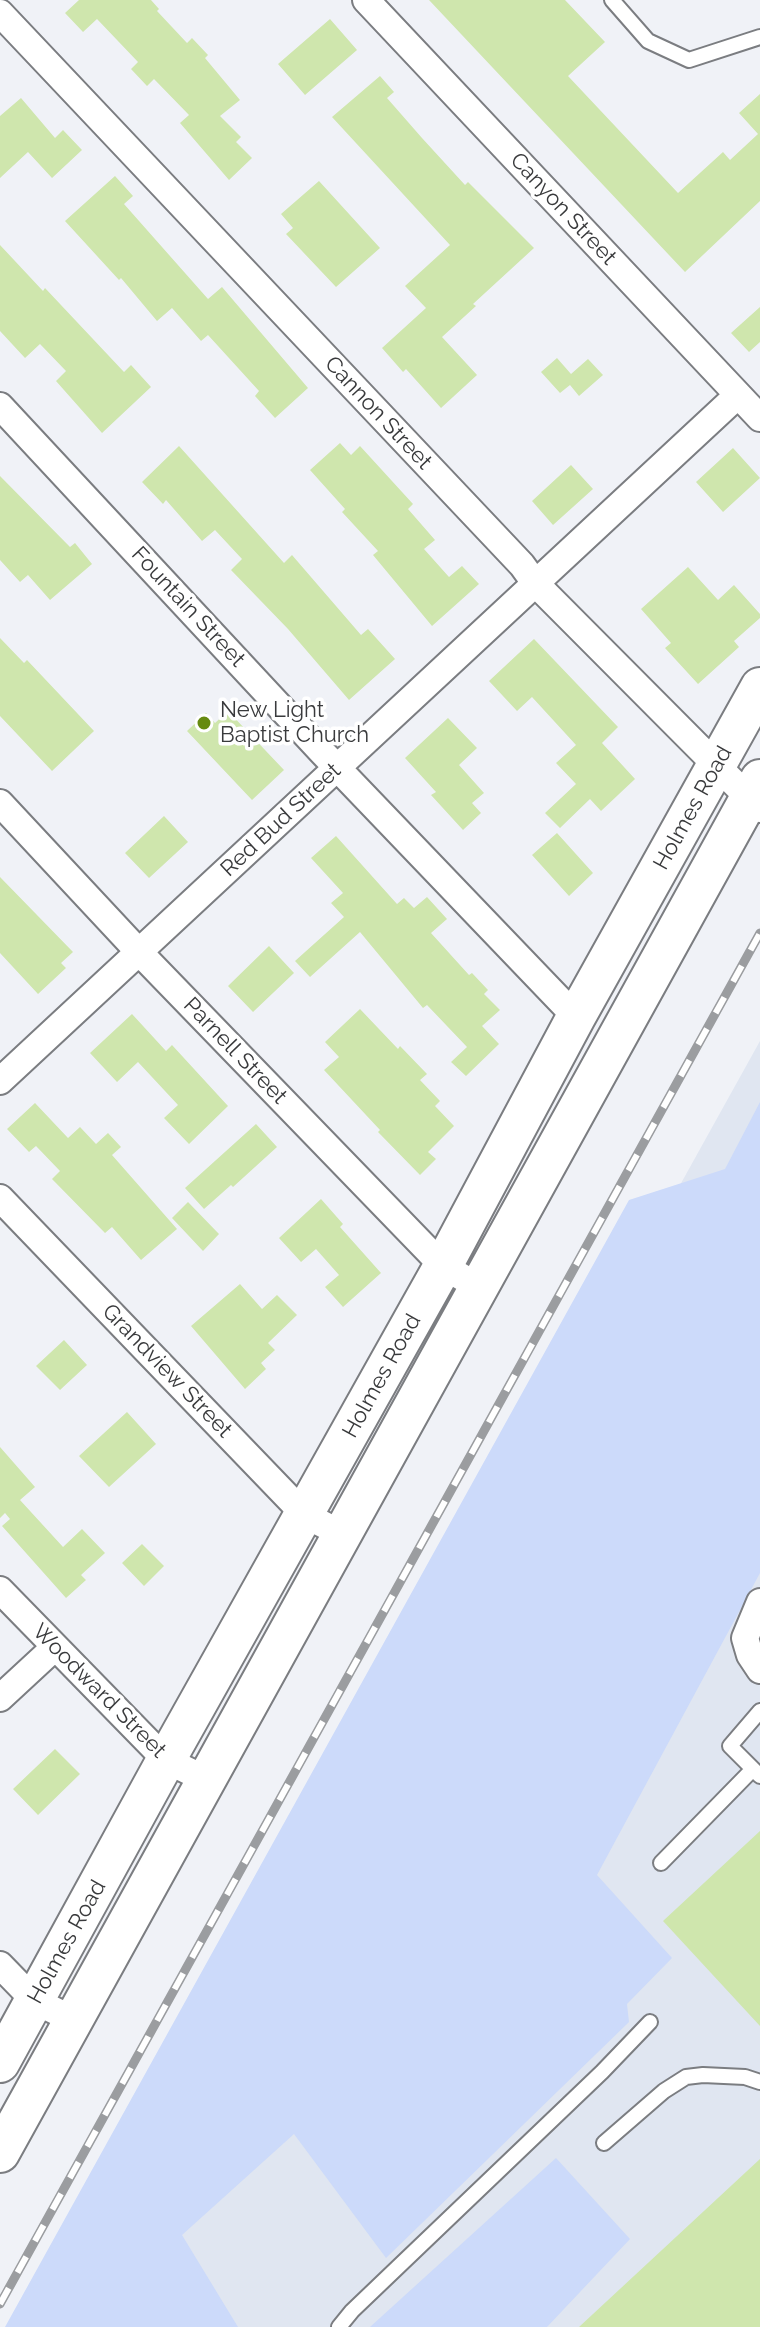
<!DOCTYPE html>
<html>
<head>
<meta charset="utf-8">
<style>
  body { margin:0 }
  canvas { display:block; background:#f0f2f7 }
</style>
</head>
<body>
<canvas width="760" height="2327"></canvas>
<script>
const g = document.querySelector('canvas').getContext('2d');
g.lineJoin = 'round';
function fill(path, color) {
  g.fillStyle = color;
  g.fill(path, 'evenodd');
}
function toPath(rows) {
  const path = new Path2D();
  for (const r of rows) {
    path.moveTo(r[0], r[1]);
    for (let i = 2; i < r.length; i += 2) path.lineTo(r[i], r[i + 1]);
  }
  return path;
}
function trace(path, color, width, dash) {
  g.strokeStyle = color;
  g.lineWidth = width;
  g.lineCap = dash ? 'butt' : 'round';
  g.setLineDash(dash || []);
  g.stroke(path);
}
function label(font, color, halo, rows, align = 'center') {
  g.font = font + ' Raleway,sans-serif';
  g.lineWidth = 7;
  g.setLineDash([]);
  g.textBaseline = 'middle';
  g.strokeStyle = halo;
  g.fillStyle = color;
  for (const [text, x, y, turn = 0] of rows) {
    g.save();
    g.translate(x, y);
    g.rotate((+turn || 0) * Math.PI / 180);
    g.textAlign = isNaN(turn) ? turn : align;
    if (halo) g.strokeText(text, 0, 0);
    g.fillText(text, 0, 0);
    g.restore();
  }
}
fill(toPath([
  [760,1041,760,2327,46,2327]
]), '#e0e6f1');
fill(toPath([
  [760,1102,760,1573,597,1875,672,1958,627,2004,629,2022,386,2258,294,2134,182,2235,238,2327,5,2327,629,1200,725,1169],
  [556,2158,630,2239,547,2327,370,2327]
]), '#ccdafa');
fill(toPath([
  [79,0,151,0,159,9,157,11,187,43,192,38,208,55,205,58,240,100,220,116,241,137,236,142,252,158,229,180,180,123,189,115,154,79,147,86,131,69,138,62,97,19,83,32,65,13],
  [429,0,565,0,605,42,568,76,678,193,723,152,730,160,758,134,739,113,760,94,760,201,685,272],
  [330,19,357,50,305,95,278,64],
  [380,76,394,92,387,98,422,138,465,185,468,182,534,248,473,304,476,306,442,337,477,375,441,408,406,369,403,372,382,348,426,308,405,286,450,245,332,117],
  [21,98,55,138,63,130,82,150,52,178,28,152,0,178,0,116],
  [115,176,133,196,124,204,208,299,222,287,308,388,275,418,255,396,259,391,208,335,201,341,172,308,157,321,121,278,119,280,65,221],
  [319,181,380,248,336,287,286,234,293,228,281,214],
  [0,245,43,291,45,288,124,372,131,365,151,387,102,433,56,381,66,371,40,344,25,358,0,331],
  [760,307,760,342,749,352,731,333],
  [557,358,571,374,588,359,603,375,579,396,570,385,560,393,541,372],
  [340,443,351,455,360,446,413,504,408,509,435,540,424,549,449,577,462,566,479,584,432,626,373,555,378,551,342,512,345,509,310,470],
  [179,446,284,563,292,555,361,635,368,629,395,659,349,700,288,629,231,570,242,559,215,530,202,541,166,500,163,504,142,482],
  [733,448,760,478,723,512,696,482],
  [571,465,593,489,553,525,532,501],
  [0,476,70,547,75,543,92,564,50,600,28,575,20,582,0,560],
  [688,567,718,600,734,585,760,614,760,618,734,641,739,647,698,684,665,648,671,643,641,609],
  [0,638,24,663,27,660,94,731,52,771,0,716],
  [534,639,618,727,602,743,635,779,601,811,590,799,560,828,545,813,576,784,556,763,576,745,532,697,517,711,489,681],
  [228,711,284,770,252,800,187,731,206,713,215,723],
  [448,718,477,748,459,765,484,793,472,803,481,813,463,830,431,795,436,792,405,758],
  [164,816,188,842,149,878,125,853],
  [557,833,593,873,569,896,532,855],
  [336,836,397,904,404,898,414,908,427,897,447,919,431,933,469,975,472,973,488,990,484,994,500,1010,482,1026,499,1044,466,1076,451,1062,467,1047,427,1005,423,1008,360,932,310,977,295,961,344,917,331,903,343,893,311,858],
  [0,877,73,952,61,963,66,968,38,994,0,953],
  [269,946,294,973,253,1012,228,986],
  [360,1009,398,1049,400,1046,427,1074,420,1080,440,1101,435,1106,454,1126,428,1152,436,1159,420,1175,378,1132,380,1130,324,1070,339,1057,325,1042],
  [132,1014,166,1051,172,1045,228,1106,189,1144,164,1118,178,1105,138,1062,117,1082,90,1053],
  [35,1103,68,1138,80,1127,96,1144,108,1133,121,1147,112,1155,177,1229,141,1260,112,1227,105,1233,52,1179,60,1171,36,1146,29,1152,7,1129],
  [256,1124,277,1147,233,1187,231,1185,204,1209,185,1188],
  [321,1199,343,1224,340,1227,381,1273,343,1307,325,1287,339,1275,316,1249,301,1262,279,1238],
  [188,1202,219,1234,203,1251,172,1218],
  [240,1284,262,1309,277,1295,297,1315,268,1343,275,1350,261,1363,266,1369,245,1389,191,1326],
  [64,1340,87,1365,60,1390,36,1366],
  [127,1412,156,1444,109,1487,79,1456],
  [0,1447,35,1487,20,1500,63,1547,82,1529,105,1553,81,1575,86,1580,66,1598,2,1526,10,1519,5,1513,0,1518],
  [142,1544,164,1566,144,1586,122,1563],
  [55,1749,80,1774,38,1815,13,1789],
  [760,1831,760,2026,663,1921],
  [760,2159,760,2327,579,2327]
]), '#cfe6ad');
const lane = toPath([
  [612,0,648,41,689,60,760,37],
  [760,1776,730,1746,760,1711],
  [661,1863,753,1769],
  [604,2143,664,2091,686,2077,703,2075,745,2077,760,2082],
  [339,2327,352,2311,602,2072,650,2022]
]);
const street = toPath([
  [366,0,760,418],
  [0,13,522,565,535,583,760,809],
  [0,406,322,752,576,1017],
  [0,803,139,952,443,1266,479,1287],
  [0,1081,738,395],
  [0,1198,305,1515,342,1534],
  [0,1590,166,1760,207,1780],
  [760,1602,745,1638,750,1655,760,1670],
  [0,1698,54,1648],
  [0,1965,35,2001,74,2020]
]);
const secondary = toPath([
  [0,2063,166,1760,443,1266,576,1017,760,687],
  [0,2153,760,779]
]);
trace(lane, '#7b7d81', 18);
trace(street, '#7b7d81', 30);
trace(secondary, '#7b7d81', 42);
trace(lane, '#fff', 14);
trace(street, '#fff', 26);
trace(secondary, '#fff', 38);
const rail = toPath([
  [0,2304,760,933]
]);
trace(rail, '#9b9da0', 9);
trace(rail, '#fff', 6, [18]);
for (const [x, y, r, color] of [
  [204,723,8,"#668a10"]
]) {
  const dot = new Path2D();
  dot.arc(x, y, r, 0, 2 * Math.PI);
  g.fillStyle = color;
  g.fill(dot);
  trace(dot, '#fff', 3);
}
label('22px', '#393a3c', '#fff', [
  ["Canyon Street",563,209,47],
  ["Cannon Street",378,413,47],
  ["Fountain Street",188,607,47],
  ["Holmes Road",693,808,-61],
  ["Red Bud Street",281,820,-43],
  ["Parnell Street",235,1051,46],
  ["Grandview Street",167,1371,46],
  ["Holmes Road",382,1376,-61],
  ["Woodward Street",99,1691,45],
  ["Holmes Road",67,1942,-61]
]);
label('22px', '#393a3c', '#fff', [
  ["New Light",220,710],
  ["Baptist Church",220,735]
], 'left');
</script>
</body>
</html>
